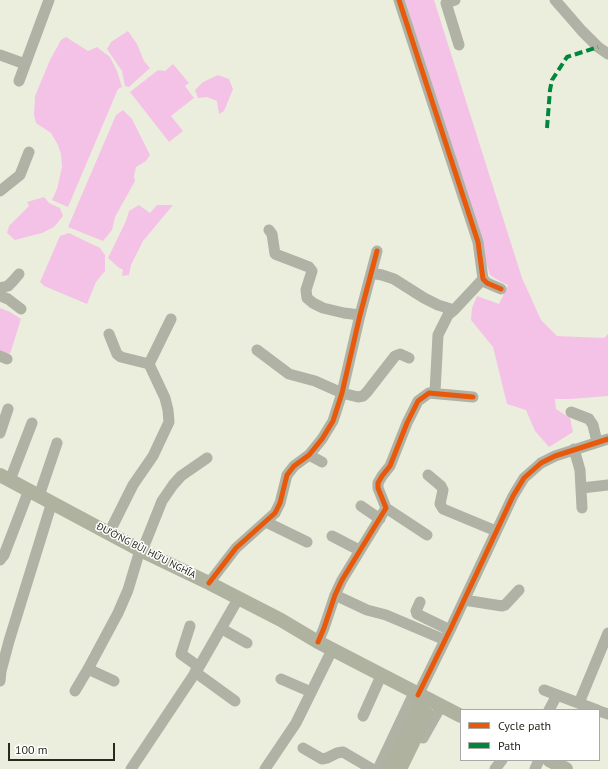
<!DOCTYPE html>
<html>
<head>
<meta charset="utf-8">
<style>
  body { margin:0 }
  #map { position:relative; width:608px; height:769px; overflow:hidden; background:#ebeedc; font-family:"PT Sans",sans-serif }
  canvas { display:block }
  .legend { position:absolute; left:460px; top:709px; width:140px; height:52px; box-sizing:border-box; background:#fff; border:1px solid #a9aaa5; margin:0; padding:5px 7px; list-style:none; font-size:12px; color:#272a1d }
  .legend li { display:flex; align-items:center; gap:8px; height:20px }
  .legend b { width:20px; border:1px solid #a9aaa5 }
  .scale { position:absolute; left:8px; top:743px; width:107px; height:18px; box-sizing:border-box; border:2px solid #272a1d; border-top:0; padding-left:5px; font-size:12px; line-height:14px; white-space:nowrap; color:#272a1d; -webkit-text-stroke:3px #fff; paint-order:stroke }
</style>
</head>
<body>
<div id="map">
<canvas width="608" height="769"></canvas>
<ul class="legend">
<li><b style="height:5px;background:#e8590c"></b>Cycle path</li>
<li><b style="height:5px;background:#00873e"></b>Path</li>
</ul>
<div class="scale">100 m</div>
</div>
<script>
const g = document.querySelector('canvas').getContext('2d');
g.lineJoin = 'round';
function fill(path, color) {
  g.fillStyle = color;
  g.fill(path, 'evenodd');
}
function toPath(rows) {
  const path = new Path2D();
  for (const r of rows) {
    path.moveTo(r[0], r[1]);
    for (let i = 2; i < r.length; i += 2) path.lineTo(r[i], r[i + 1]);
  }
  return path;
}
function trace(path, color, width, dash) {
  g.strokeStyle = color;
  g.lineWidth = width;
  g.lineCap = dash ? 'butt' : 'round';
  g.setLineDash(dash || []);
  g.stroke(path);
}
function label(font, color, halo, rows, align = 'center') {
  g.font = font + ' "PT Sans",sans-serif';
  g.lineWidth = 3;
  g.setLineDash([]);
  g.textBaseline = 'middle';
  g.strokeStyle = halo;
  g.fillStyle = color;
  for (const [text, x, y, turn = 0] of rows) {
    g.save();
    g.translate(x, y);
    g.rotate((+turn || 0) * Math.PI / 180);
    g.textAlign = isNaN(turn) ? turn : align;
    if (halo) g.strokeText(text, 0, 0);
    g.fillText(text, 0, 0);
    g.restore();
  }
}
fill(toPath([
  [405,0,434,0,522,278,541,320,557,336,604,338,608,334,608,396,571,399,555,399,556,409,570,418,573,432,549,447,535,431,526,410,507,404,493,347,471,320,472,308,477,296,499,304,508,285,501,282,490,275],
  [128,31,137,44,144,61,150,68,129,87,125,86,122,71,107,49,111,42],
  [66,37,88,51,97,47,110,57,117,71,122,87,118,89,68,207,52,200,57,189,62,167,61,154,58,145,51,133,36,123,34,115,35,96,50,60,61,40],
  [173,64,189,83,185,86,194,98,171,116,183,131,169,142,130,92,158,70,165,71],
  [218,75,229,79,233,89,224,111,219,114,217,101,207,97,198,98,195,90,203,82],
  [123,110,132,119,150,155,146,161,136,167,134,176,135,181,115,217,112,230,103,241,68,227,116,115],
  [44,197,49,203,60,208,63,216,54,227,42,233,15,240,7,233,9,226,29,206,27,202],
  [139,205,150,213,157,205,173,205,143,241,131,265,129,275,122,276,123,270,118,267,108,258,126,221,129,211],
  [69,233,100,248,105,255,105,271,96,282,87,304,44,286,40,282,60,236],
  [0,308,10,312,21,319,10,354,0,351]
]), '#f5c2e7');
trace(toPath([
  [399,0,478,242,483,279,487,283,501,289],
  [455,0,446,3,459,45],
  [555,0,582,31,598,47,608,54],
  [0,55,25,64],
  [19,81,49,0],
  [0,191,20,175,29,152],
  [269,230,272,234,275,254,309,267,312,271,306,290,307,298,313,303,323,308,344,313,360,315],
  [371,273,382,275,394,279,424,298,438,305,454,310,483,279],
  [0,288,8,286,13,281,19,274],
  [0,296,8,299,21,309],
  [109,334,117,354,121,357,149,364],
  [257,350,289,374,315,381,342,393,358,397,363,396,367,392,395,356,400,354,409,358],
  [0,356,7,359],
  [435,392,438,335,448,315,454,310],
  [571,412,589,419,593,425,597,442],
  [0,433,8,409],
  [574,449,580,470,582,508],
  [309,455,322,462],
  [428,475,441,486,443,490,440,504,443,509,496,531],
  [10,480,32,423],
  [582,488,608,485],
  [39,496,57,443],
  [361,506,380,519],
  [386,508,427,535],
  [266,522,307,542],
  [109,533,133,485,153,456,169,422,168,410,165,398,149,364,171,319],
  [332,536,359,550],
  [142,551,162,501,173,485,181,476,207,458],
  [0,560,4,555,29,490],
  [209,583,236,548,275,513,280,503,287,475,294,466,309,455,322,439,333,421,342,393,360,315,377,251],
  [335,595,367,610,386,615,445,640],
  [464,600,502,606,505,605,519,590],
  [420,602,416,611,417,614,450,630],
  [190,626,181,654,199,667],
  [222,629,247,643],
  [318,642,324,628,335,595,342,580,386,508,378,488,378,483,382,476,390,466,407,423,418,401,429,393,473,397],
  [88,669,114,681],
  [195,672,235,701],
  [281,679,311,692],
  [0,681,1,671,9,641,52,502],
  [544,690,597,710],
  [75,691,88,669,118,613,128,590,140,550],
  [418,695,450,630,513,496,524,478,541,463,555,456,608,439],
  [579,703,608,633],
  [549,710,557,695],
  [599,711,608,714],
  [363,716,381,676],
  [423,738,441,706],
  [303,748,322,759,327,758,337,753,343,752,372,769],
  [131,769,199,667,238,599],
  [265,769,296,723,332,650],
  [378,769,414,693],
  [495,769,502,760],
  [535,769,539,760]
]), '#afb2a4', 11);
trace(toPath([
  [0,475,140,550,209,583,281,620,318,642,461,716],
  [549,760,566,769],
  [388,769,425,698],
  [400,769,427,714]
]), '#b0b2a0', 14);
trace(toPath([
  [547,128,550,90,552,80,567,57,598,47]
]), '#00873e', 4, [8, 4]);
trace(toPath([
  [399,0,478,242,483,279,487,283,501,289],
  [209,583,236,548,275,513,280,503,287,475,294,466,309,455,322,439,333,421,342,393,360,315,377,251],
  [318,642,324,628,335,595,342,580,386,508,378,488,378,483,382,476,390,466,407,423,418,401,429,393,473,397],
  [418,695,450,630,513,496,524,478,541,463,555,456,608,439]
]), '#e8590c', 5);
label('10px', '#272a1d', '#fff', [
  ["ĐƯỜNG BÙI HỮU NGHĨA",146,551,27]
]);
</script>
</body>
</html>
